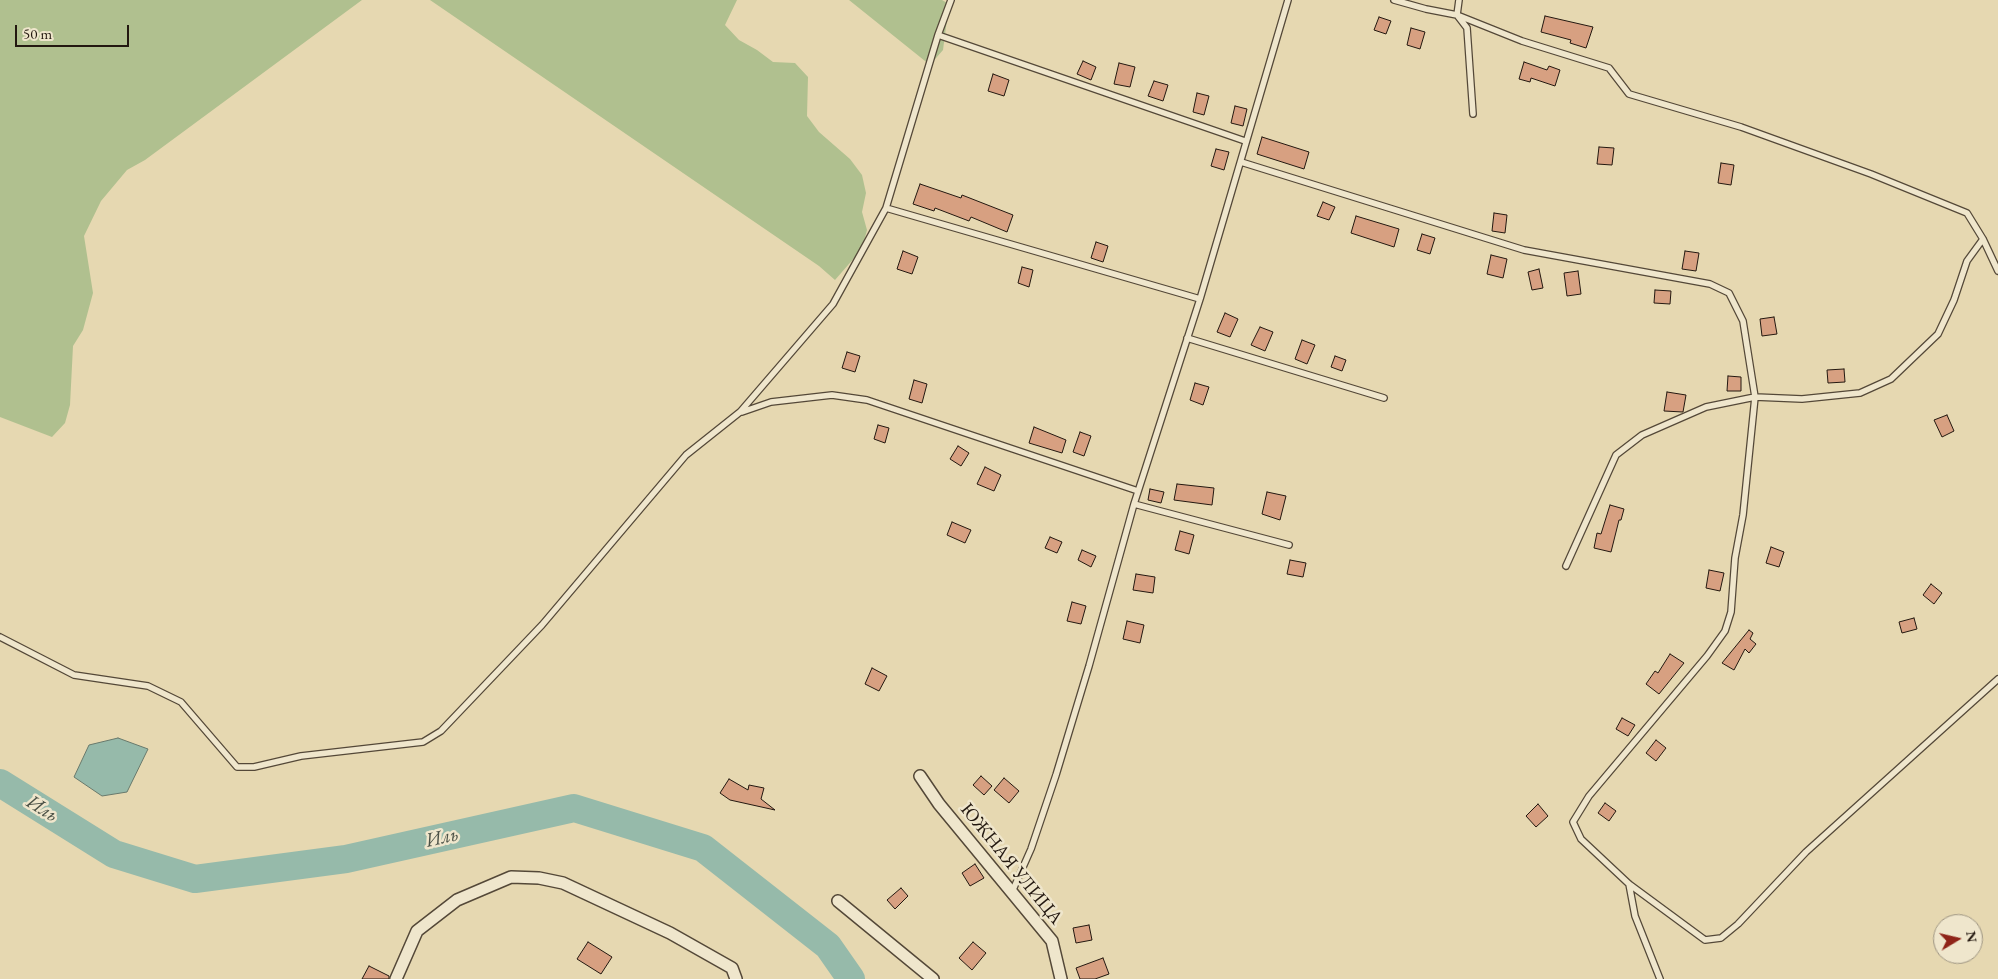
<!DOCTYPE html>
<html>
<head>
<meta charset="utf-8">
<style>
  body { margin:0 }
  #map { position:relative; width:1998px; height:979px; overflow:hidden; background:#e6d8b1; font-family:"EB Garamond",serif }
  canvas { display:block }
  .north { position:absolute; left:1933px; top:914px; width:50px; height:50px; box-sizing:border-box; background:#efe6cc; border:1px solid #9d9481; border-radius:50%; rotate:81deg; font-size:14px; font-weight:700; line-height:20px; text-align:center; color:#231810 }
  .north::after { content:''; display:block; margin:auto; width:18px; height:22px; background:#8f2418; clip-path:polygon(50% 0,100% 100%,50% 72%,0 100%) }
  .scale { position:absolute; left:15px; top:25px; width:114px; height:22px; box-sizing:border-box; border:2px solid #231810; border-top:0; padding-left:6px; font-size:15px; line-height:18px; white-space:nowrap; color:#231810; -webkit-text-stroke:4px #efe6cc; paint-order:stroke }
</style>
</head>
<body>
<div id="map">
<canvas width="1998" height="979"></canvas>
<div class="north">N</div>
<div class="scale">50 m</div>
</div>
<script>
const g = document.querySelector('canvas').getContext('2d');
g.lineJoin = 'round';
function fill(path, color) {
  g.fillStyle = color;
  g.fill(path, 'evenodd');
}
function toPath(rows) {
  const path = new Path2D();
  for (const r of rows) {
    path.moveTo(r[0], r[1]);
    for (let i = 2; i < r.length; i += 2) path.lineTo(r[i], r[i + 1]);
  }
  return path;
}
function trace(path, color, width, dash) {
  g.strokeStyle = color;
  g.lineWidth = width;
  g.lineCap = dash ? 'butt' : 'round';
  g.setLineDash(dash || []);
  g.stroke(path);
}
function label(font, color, halo, rows, align = 'center') {
  g.font = font + ' "EB Garamond",serif';
  g.lineWidth = 5;
  g.setLineDash([]);
  g.textBaseline = 'middle';
  g.strokeStyle = halo;
  g.fillStyle = color;
  for (const [text, x, y, turn = 0] of rows) {
    g.save();
    g.translate(x, y);
    g.rotate((+turn || 0) * Math.PI / 180);
    g.textAlign = isNaN(turn) ? turn : align;
    if (halo) g.strokeText(text, 0, 0);
    g.fillText(text, 0, 0);
    g.restore();
  }
}
fill(toPath([
  [0,0,362,0,145,160,127,170,101,201,84,236,93,293,83,330,73,346,70,405,65,423,52,437,0,417],
  [430,0,737,0,725,25,739,40,757,50,773,62,795,63,808,77,807,116,819,132,850,159,862,175,866,193,862,212,867,230,862,249,835,280,819,266],
  [849,0,942,0,949,4,943,50,930,65]
]), '#b0c08f');
const water = toPath([
  [118,738,148,749,127,792,102,796,74,777,89,745,118,738]
]);
fill(water, '#96baaa');
trace(water, '#68796c', 1);
trace(toPath([
  [0,783,114,854,195,879,346,859,574,808,703,848,828,946,851,979]
]), '#96baaa', 28);
const building = toPath([
  [1545,16,1593,27,1586,48,1570,43,1571,40,1541,32,1545,16],
  [1379,17,1391,21,1386,34,1374,30,1379,17],
  [1411,28,1425,32,1420,49,1407,45,1411,28],
  [1083,61,1096,67,1091,80,1077,74,1083,61],
  [1524,62,1547,70,1549,66,1560,70,1555,86,1531,78,1530,82,1519,79,1524,62],
  [1119,63,1135,67,1130,87,1114,84,1119,63],
  [993,74,1009,80,1004,96,988,91,993,74],
  [1154,81,1168,85,1163,101,1148,96,1154,81],
  [1197,93,1209,96,1204,115,1193,112,1197,93],
  [1235,106,1247,109,1243,126,1231,123,1235,106],
  [1262,137,1309,152,1304,169,1257,154,1262,137],
  [1599,147,1614,148,1612,165,1597,164,1599,147],
  [1216,149,1229,152,1224,170,1211,166,1216,149],
  [1721,163,1734,165,1731,185,1718,183,1721,163],
  [920,184,961,198,962,195,1013,215,1007,232,971,217,969,221,935,208,934,211,913,204,920,184],
  [1323,202,1335,207,1329,220,1317,216,1323,202],
  [1494,213,1507,215,1505,233,1492,231,1494,213],
  [1356,216,1399,229,1394,247,1351,233,1356,216],
  [1422,234,1435,238,1430,254,1417,250,1422,234],
  [1096,242,1108,246,1103,262,1091,258,1096,242],
  [903,251,918,257,912,274,897,269,903,251],
  [1685,251,1699,253,1696,271,1682,269,1685,251],
  [1491,255,1507,259,1503,278,1487,274,1491,255],
  [1022,267,1033,270,1029,287,1018,283,1022,267],
  [1539,269,1543,288,1532,290,1528,272,1539,269],
  [1578,271,1581,294,1567,296,1564,273,1578,271],
  [1655,290,1671,291,1670,304,1654,303,1655,290],
  [1225,313,1238,319,1230,337,1217,332,1225,313],
  [1774,317,1777,334,1762,336,1760,319,1774,317],
  [1260,327,1273,332,1265,351,1251,345,1260,327],
  [1302,340,1315,345,1307,364,1295,359,1302,340],
  [847,352,860,356,855,372,842,368,847,352],
  [1335,356,1346,360,1342,371,1331,367,1335,356],
  [1844,369,1845,382,1828,383,1827,370,1844,369],
  [1728,376,1741,377,1741,391,1727,391,1728,376],
  [914,380,927,384,922,403,909,399,914,380],
  [1195,383,1209,387,1203,405,1190,400,1195,383],
  [1667,392,1686,395,1683,412,1664,411,1667,392],
  [1947,415,1954,431,1942,437,1934,420,1947,415],
  [878,425,889,428,885,443,874,439,878,425],
  [1034,427,1066,440,1062,453,1029,443,1034,427],
  [1080,432,1091,436,1084,456,1073,452,1080,432],
  [958,446,969,453,961,466,950,459,958,446],
  [985,467,1001,475,994,491,977,484,985,467],
  [1177,484,1214,488,1212,505,1174,500,1177,484],
  [1150,489,1164,492,1161,503,1148,500,1150,489],
  [1267,492,1286,496,1280,520,1262,514,1267,492],
  [1610,505,1624,509,1621,520,1619,520,1611,552,1594,548,1597,533,1601,534,1610,505],
  [952,522,971,530,965,543,947,535,952,522],
  [1180,531,1194,535,1189,554,1175,550,1180,531],
  [1050,537,1062,542,1057,553,1045,548,1050,537],
  [1771,547,1784,552,1779,567,1766,563,1771,547],
  [1082,550,1096,556,1091,567,1078,560,1082,550],
  [1290,560,1306,563,1303,577,1287,574,1290,560],
  [1709,570,1724,573,1720,591,1706,588,1709,570],
  [1136,574,1155,577,1153,593,1133,590,1136,574],
  [1931,584,1942,593,1934,604,1923,595,1931,584],
  [1072,602,1086,606,1081,624,1067,621,1072,602],
  [1914,618,1917,629,1902,633,1899,622,1914,618],
  [1127,621,1144,625,1140,643,1123,639,1127,621],
  [1749,630,1753,633,1750,639,1756,644,1749,653,1745,649,1734,670,1722,663,1749,630],
  [1670,654,1684,663,1659,694,1646,684,1655,671,1658,673,1670,654],
  [872,668,887,676,879,691,865,684,872,668],
  [1622,718,1635,725,1628,736,1616,729,1622,718],
  [1656,740,1666,748,1656,761,1646,753,1656,740],
  [981,776,992,786,984,795,973,785,981,776],
  [1004,778,1019,791,1009,803,994,790,1004,778],
  [729,779,748,790,749,785,764,788,761,799,775,810,730,800,720,793,729,779],
  [1605,803,1616,811,1609,821,1598,813,1605,803],
  [1538,804,1548,816,1536,827,1526,816,1538,804],
  [975,864,984,878,970,886,962,873,975,864],
  [901,888,908,896,895,909,887,900,901,888],
  [1089,925,1092,940,1076,943,1073,928,1089,925],
  [588,942,612,957,601,974,577,959,588,942],
  [973,942,986,953,972,970,959,958,973,942],
  [1103,958,1109,974,1095,979,1080,979,1076,968,1103,958],
  [369,966,389,976,389,979,362,979,369,966]
]);
fill(building, '#d7a081');
trace(building, '#231810', 1);
const service = toPath([
  [1394,0,1426,9,1457,15,1522,41,1609,68,1629,94,1741,127,1871,174,1967,213,1983,239,1998,271],
  [1459,0,1457,15,1467,28,1473,114],
  [938,35,1245,141],
  [1241,162,1524,250,1710,284,1729,293,1743,321,1755,397,1743,515,1735,558,1731,612,1725,631,1707,656,1589,796,1573,822,1581,839,1629,884,1705,940,1721,938,1738,924,1806,852,1998,679],
  [886,208,1200,299],
  [1187,338,1384,398],
  [742,412,771,402,832,395,867,400,1138,491],
  [1134,504,1289,545],
  [1566,566,1616,455,1642,435,1706,407,1755,397,1802,399,1860,393,1891,379,1938,334,1954,300,1967,261,1983,239],
  [0,637,74,675,148,686,181,702,237,767,254,767,301,756,423,742,441,731,542,625,686,455,740,412,833,304,886,208,938,35,951,0],
  [1629,884,1635,916,1660,979],
  [1012,892,1031,849,1056,775,1089,666,1134,504,1200,299,1288,0]
]);
const minor = toPath([
  [920,776,939,804,1052,941,1061,979],
  [838,901,933,979],
  [396,979,417,931,457,900,511,877,539,878,563,883,670,933,732,968,736,979]
]);
trace(service, '#544838', 8);
trace(minor, '#544838', 14);
trace(service, '#efe6cc', 5.5);
trace(minor, '#efe6cc', 11);
label('19px', '#231810', '#efe6cc', [
  ["ЮЖНАЯ УЛИЦА",1011,864,51]
]);
label('italic 20px', '#4b5146', '#efe6cc', [
  ["Иль",42,809,32],
  ["Иль",442,838,-13]
]);
</script>
</body>
</html>
